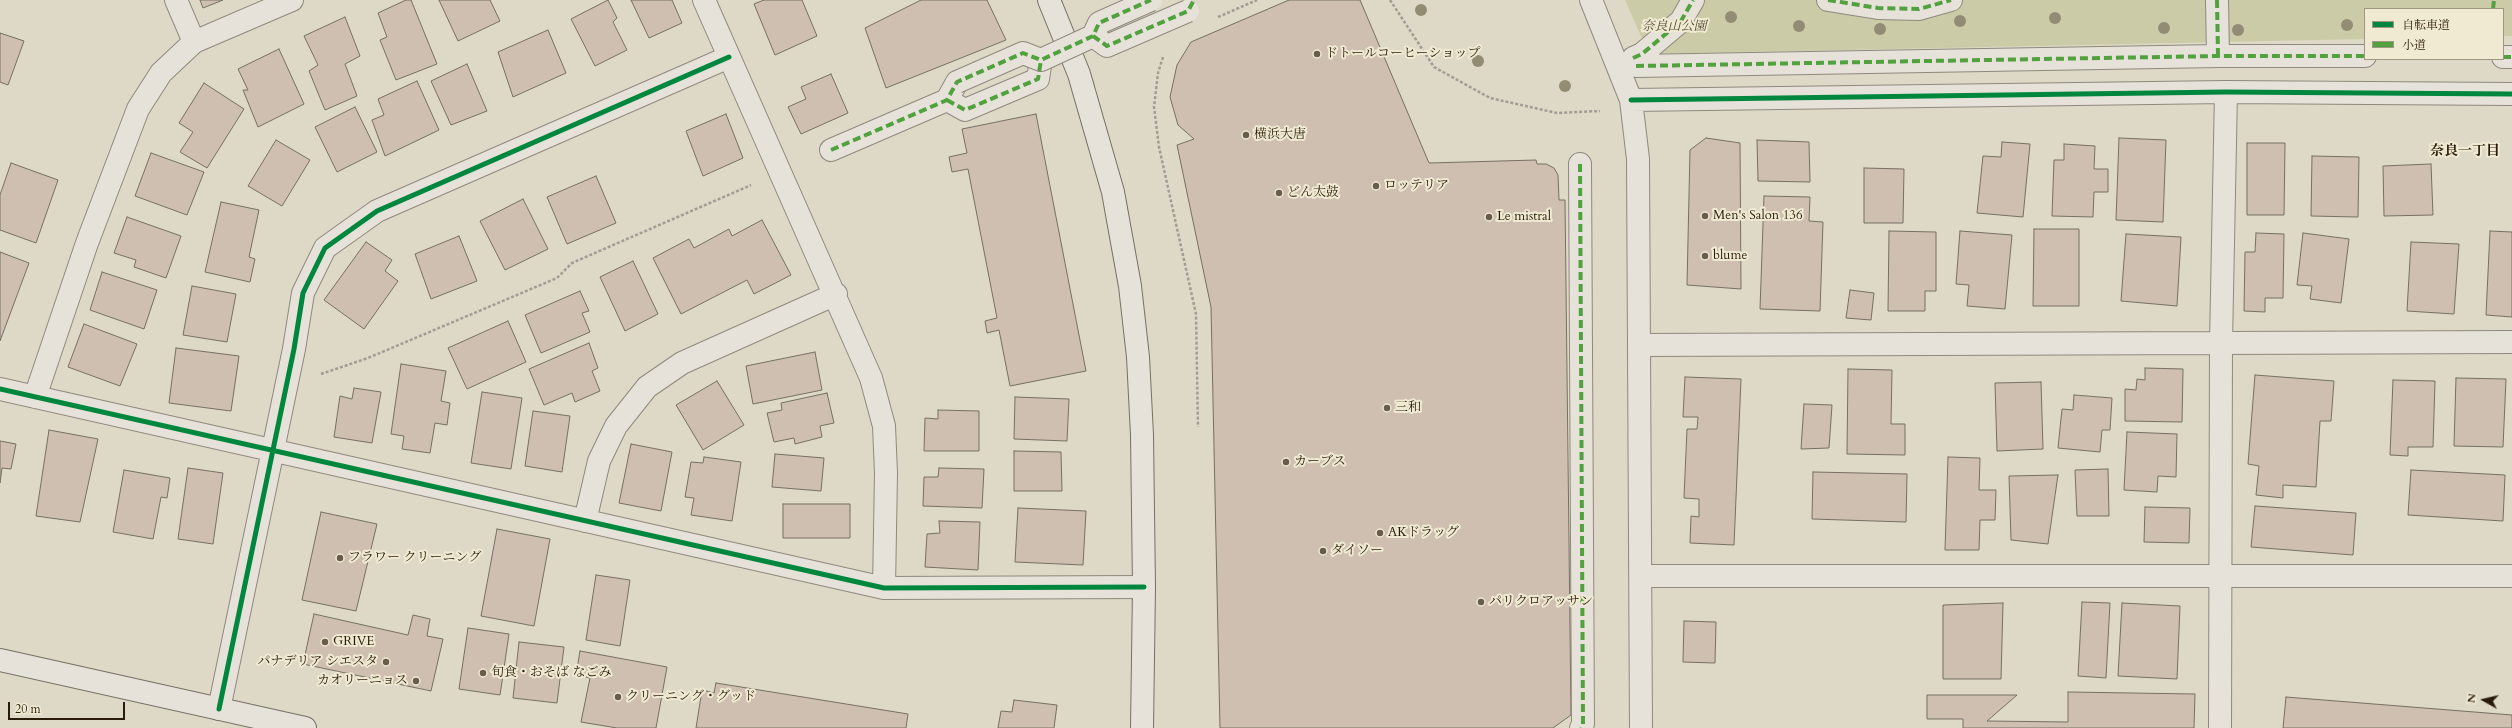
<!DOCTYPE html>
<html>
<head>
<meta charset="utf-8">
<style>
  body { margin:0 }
  #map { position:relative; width:2512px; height:728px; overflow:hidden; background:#ded8c6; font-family:Cardo,"Noto Serif JP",serif }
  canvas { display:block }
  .legend { position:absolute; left:2364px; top:8px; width:140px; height:52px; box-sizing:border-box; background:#f0ead3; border:1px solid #a09782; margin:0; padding:5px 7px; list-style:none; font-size:12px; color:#291b09 }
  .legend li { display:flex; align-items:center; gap:8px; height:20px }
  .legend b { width:20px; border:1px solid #a09782 }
  .north { position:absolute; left:2464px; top:680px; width:40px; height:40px; -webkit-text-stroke:3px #f0ead3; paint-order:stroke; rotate:278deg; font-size:11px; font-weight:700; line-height:16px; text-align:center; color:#291b09 }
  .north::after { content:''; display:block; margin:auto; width:14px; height:18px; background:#291b09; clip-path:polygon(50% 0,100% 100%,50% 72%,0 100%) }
  .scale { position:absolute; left:8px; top:702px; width:117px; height:18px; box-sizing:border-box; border:2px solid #291b09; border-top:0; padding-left:5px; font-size:12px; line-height:14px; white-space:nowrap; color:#291b09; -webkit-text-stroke:3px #f0ead3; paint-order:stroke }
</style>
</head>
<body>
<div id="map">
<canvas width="2512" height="728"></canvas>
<ul class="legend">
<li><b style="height:5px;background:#00873e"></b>自転車道</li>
<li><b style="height:5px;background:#51a13e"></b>小道</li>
</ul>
<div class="north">N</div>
<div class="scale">20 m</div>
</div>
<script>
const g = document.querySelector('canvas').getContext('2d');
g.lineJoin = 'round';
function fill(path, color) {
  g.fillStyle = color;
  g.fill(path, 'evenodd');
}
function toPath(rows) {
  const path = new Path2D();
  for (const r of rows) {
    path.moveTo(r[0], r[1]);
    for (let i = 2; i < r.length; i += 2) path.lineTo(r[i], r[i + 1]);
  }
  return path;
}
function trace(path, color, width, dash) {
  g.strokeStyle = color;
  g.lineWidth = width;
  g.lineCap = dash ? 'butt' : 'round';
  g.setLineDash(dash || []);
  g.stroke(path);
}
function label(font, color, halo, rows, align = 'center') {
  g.font = font + ' Cardo,"Noto Serif JP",serif';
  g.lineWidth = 4;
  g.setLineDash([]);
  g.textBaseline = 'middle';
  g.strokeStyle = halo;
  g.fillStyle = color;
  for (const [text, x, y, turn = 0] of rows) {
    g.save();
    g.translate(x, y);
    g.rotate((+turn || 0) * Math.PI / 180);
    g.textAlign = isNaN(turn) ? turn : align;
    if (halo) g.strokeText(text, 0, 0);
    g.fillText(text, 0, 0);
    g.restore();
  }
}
fill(toPath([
  [1625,0,2512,0,2512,36,2503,36,2503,9,2365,9,2365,39,1649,54]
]), '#cbcba7');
const building = toPath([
  [200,0,223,0,203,8,200,0],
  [406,0,411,0,437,64,396,80,380,40,387,37,378,13,406,0],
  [439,0,490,0,500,21,458,41,439,0],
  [608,0,617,18,613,22,627,50,595,66,571,19,608,0],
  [631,0,672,0,682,23,649,38,631,0],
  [764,0,802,0,817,36,775,55,754,4,764,0],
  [921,0,987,0,1006,40,886,88,865,28,921,0],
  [1289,0,1360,0,1429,163,1536,160,1537,164,1546,164,1554,168,1558,175,1559,200,1565,200,1571,715,1553,728,1220,728,1211,307,1177,145,1194,139,1178,125,1170,97,1177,65,1191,42,1289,0],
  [345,17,360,56,345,64,357,96,325,110,309,71,318,65,304,36,345,17],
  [548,30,566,73,513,97,498,52,548,30],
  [0,33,24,41,8,85,0,82,0,33],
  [279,49,304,104,258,127,243,90,248,90,238,69,279,49],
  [467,64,487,111,451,125,431,81,467,64],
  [831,74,848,113,801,134,788,107,806,99,801,87,831,74],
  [417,81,439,130,385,156,372,120,384,115,378,99,417,81],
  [204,83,244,109,207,168,180,152,193,132,179,123,204,83],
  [355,107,377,152,337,172,315,127,355,107],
  [726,114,743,158,703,176,686,131,726,114],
  [1036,114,1086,371,1010,386,999,330,987,333,985,321,997,318,968,169,952,172,949,157,967,153,962,129,1036,114],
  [1706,138,1740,143,1741,289,1687,285,1690,150,1706,138],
  [2119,138,2166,140,2163,222,2116,220,2119,138],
  [276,140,310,160,282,206,248,186,276,140],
  [1757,140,1809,142,1810,182,1758,181,1757,140],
  [2002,142,2030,144,2023,217,1977,213,1983,156,2001,157,2002,142],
  [2247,143,2285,143,2284,215,2247,215,2247,143],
  [2064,144,2095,146,2094,169,2108,169,2108,192,2094,192,2093,217,2052,216,2054,160,2064,160,2064,144],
  [151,153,204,172,187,215,135,196,151,153],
  [2312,156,2359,157,2358,217,2311,216,2312,156],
  [11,163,58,180,36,243,0,230,0,195,11,163],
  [2431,164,2433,215,2384,216,2383,166,2431,164],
  [1864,168,1904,169,1903,223,1864,223,1864,168],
  [596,176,616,223,567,244,547,197,596,176],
  [1764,196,1810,197,1809,221,1823,222,1820,311,1760,309,1764,196],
  [523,199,548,249,505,270,480,221,523,199],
  [221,202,259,210,249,257,255,259,250,282,205,272,221,202],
  [127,217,181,236,166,278,134,267,136,260,114,253,127,217],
  [762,220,791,275,754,294,747,280,681,314,653,258,689,239,694,248,729,229,732,236,762,220],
  [2034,229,2079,229,2079,306,2033,306,2034,229],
  [1889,231,1936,232,1936,291,1925,291,1925,311,1888,311,1889,231],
  [1960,231,2012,235,2005,309,1967,306,1969,285,1956,284,1960,231],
  [2490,231,2512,232,2512,317,2486,315,2490,231],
  [2256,233,2284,234,2283,298,2265,298,2265,312,2244,311,2245,252,2255,252,2256,233],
  [2303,233,2349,239,2341,303,2310,299,2312,286,2297,285,2303,233],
  [2126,234,2181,237,2177,306,2121,301,2126,234],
  [459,236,477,281,431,299,415,254,459,236],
  [366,242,392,260,385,271,398,281,364,329,324,300,366,242],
  [2411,242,2459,244,2454,314,2407,311,2411,242],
  [0,252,29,263,0,341,0,252],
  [633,261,658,314,625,331,600,277,633,261],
  [102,272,157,290,144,329,90,310,102,272],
  [192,286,236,294,227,342,183,335,192,286],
  [1850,290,1874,293,1871,320,1846,318,1850,290],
  [580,291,589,311,582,313,590,332,541,353,525,315,580,291],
  [508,321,526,362,467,389,448,348,508,321],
  [84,324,137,344,120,386,68,367,84,324],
  [589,343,598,368,592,371,600,391,575,402,572,393,544,405,529,369,589,343],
  [176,348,239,356,231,411,169,403,176,348],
  [815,352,822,390,753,404,746,366,815,352],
  [401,364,446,371,441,401,450,403,447,425,435,423,430,453,402,449,404,436,391,434,401,364],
  [2145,368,2183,369,2182,422,2125,421,2125,389,2136,390,2137,379,2145,380,2145,368],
  [1848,369,1892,370,1891,424,1905,424,1905,455,1847,454,1848,369],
  [2255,375,2334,381,2331,421,2320,421,2316,487,2283,485,2283,498,2256,495,2259,466,2248,464,2255,375],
  [1685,377,1741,379,1734,545,1690,543,1691,516,1699,517,1699,499,1684,498,1687,429,1697,429,1698,417,1683,417,1685,377],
  [2456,378,2506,379,2503,447,2454,446,2456,378],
  [2393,380,2435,381,2433,447,2408,447,2408,456,2390,455,2393,380],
  [717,381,744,425,703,450,676,405,717,381],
  [2041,382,2043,449,1997,451,1995,383,2041,382],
  [354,388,381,392,372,443,334,437,340,396,352,399,354,388],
  [482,392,522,398,511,469,471,463,482,392],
  [827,393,834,423,820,426,822,437,795,444,794,438,774,442,767,413,782,410,781,403,827,393],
  [2074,395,2112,398,2110,430,2102,430,2100,452,2058,448,2062,409,2073,410,2074,395],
  [1015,397,1069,399,1067,441,1014,439,1015,397],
  [1804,404,1832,405,1829,448,1801,449,1804,404],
  [938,410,979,411,979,451,924,451,925,418,938,419,938,410],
  [533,411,570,416,562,472,525,466,533,411],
  [49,430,98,439,80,522,36,516,49,430],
  [2127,432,2177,434,2176,477,2158,476,2157,492,2124,490,2127,432],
  [0,441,16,444,11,469,2,468,0,483,0,441],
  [631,444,672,452,661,511,619,503,631,444],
  [1014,451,1061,452,1062,491,1014,491,1014,451],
  [775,454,824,458,821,491,772,487,775,454],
  [704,457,741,462,732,521,691,515,694,498,685,497,691,462,703,463,704,457],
  [1948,457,1980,458,1979,490,1996,490,1995,520,1980,520,1979,550,1945,550,1948,457],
  [188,468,223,473,213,544,178,539,188,468],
  [939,468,984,469,982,508,923,506,924,477,938,477,939,468],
  [2108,469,2109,516,2077,516,2075,470,2108,469],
  [124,470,170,478,167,498,161,497,153,539,113,532,124,470],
  [2411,470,2505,475,2503,521,2408,515,2411,470],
  [1813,472,1907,474,1906,522,1812,519,1813,472],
  [2058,475,2048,544,2011,540,2009,476,2058,475],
  [783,504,850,504,850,538,783,538,783,504],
  [2255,506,2356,513,2353,555,2251,547,2255,506],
  [2145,507,2190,508,2189,543,2144,542,2145,507],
  [1018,508,1086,511,1083,565,1015,562,1018,508],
  [321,512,377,524,356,611,302,600,321,512],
  [939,521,980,522,978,570,925,567,927,534,940,533,939,521],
  [497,529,550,539,534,626,481,616,497,529],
  [596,575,630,580,620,646,586,640,596,575],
  [2082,602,2110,603,2106,678,2078,676,2082,602],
  [2003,603,2001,679,1943,679,1943,605,2003,603],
  [2122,603,2180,606,2177,679,2118,676,2122,603],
  [314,614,408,635,413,615,430,619,427,636,443,639,431,691,303,664,314,614],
  [1684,621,1716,622,1715,663,1683,662,1684,621],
  [468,628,509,634,500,695,459,689,468,628],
  [519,642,564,647,557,703,513,698,519,642],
  [580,651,667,667,656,728,617,728,581,722,590,678,576,675,580,651],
  [716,683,908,714,906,728,696,728,702,690,714,693,716,683],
  [2068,692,2195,694,2194,728,1963,728,1963,719,1927,719,1927,695,2017,695,1987,721,2068,722,2068,692],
  [2286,697,2512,715,2512,728,2283,728,2286,697],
  [1014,700,1057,705,1054,728,998,728,1001,711,1012,712,1014,700]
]);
fill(building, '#cebfb1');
trace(building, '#757064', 1);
const street = toPath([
  [176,0,194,42],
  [704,0,871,378,884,426,886,473,884,588],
  [1591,0,1631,100,1638,159,1641,728],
  [1828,0,1878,8,1919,9,1951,0],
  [2217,0,2218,56],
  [2503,57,2512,57],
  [1633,58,1642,54,1681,21,1693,0],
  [1636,66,2218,56,2365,56],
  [947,100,965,110,1038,79,1041,60],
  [1631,100,2226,92,2512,94],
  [831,150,947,100,957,82],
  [1580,164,1583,724,1581,728],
  [1640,345,2512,342],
  [0,389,884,588,1144,587],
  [35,397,87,243,138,109,161,73,194,42,292,0],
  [585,521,599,461,616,426,647,387,682,363,836,294],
  [1641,576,2512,576],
  [219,709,294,349,303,293,325,248,377,211,729,57],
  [2220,728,2221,343,2226,92]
]);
const secondary = toPath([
  [1049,0,1079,74,1113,192,1130,286,1138,357,1142,435,1144,587,1142,728],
  [0,660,305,728]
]);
trace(street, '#8f897d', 24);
trace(secondary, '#757064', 24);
trace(toPath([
  [1390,0,1434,67,1490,98,1557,113,1600,111],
  [1218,17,1257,0],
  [1163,57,1158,73,1154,107,1159,147,1196,314,1198,427],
  [321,374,368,358,557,278,572,263,751,185]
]), '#a19d95', 2.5, [3, 2]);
trace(street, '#e6e2d9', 22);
trace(secondary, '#e6e2d9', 22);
const streetBridge = toPath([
  [1093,36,1107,46,1188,11],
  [957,82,1023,53,1041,60,1093,36,1099,23,1151,0]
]);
trace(streetBridge, '#8f897d', 24, []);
trace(streetBridge, '#e6e2d9', 22);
trace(toPath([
  [1828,0,1878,8,1919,9,1951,0],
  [2217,0,2218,56],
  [2493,9,2494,0],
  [1093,36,1107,46,1188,11,1194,0],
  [2503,57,2512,57],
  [1633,58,1642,54,1681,21,1693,0],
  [1636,66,2218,56,2365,56],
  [947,100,965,110,1038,79,1041,60],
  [831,150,947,100,957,82,1023,53,1041,60,1093,36,1099,23,1151,0],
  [1580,164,1583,724,1581,728]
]), '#51a13e', 4, [8, 4]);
trace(toPath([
  [1631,100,2226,92,2512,94],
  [0,389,884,588,1144,587],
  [219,709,294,349,303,293,325,248,377,211,729,57]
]), '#00873e', 5);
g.fillStyle = '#938c74';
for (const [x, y] of [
  [1421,10],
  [1731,17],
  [2055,18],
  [1960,21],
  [2347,25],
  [1799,26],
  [2164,28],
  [1880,29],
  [2238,30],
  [1478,61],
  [1565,86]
]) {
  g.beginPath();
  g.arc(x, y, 6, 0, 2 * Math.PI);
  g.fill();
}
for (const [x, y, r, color] of [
  [1317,54,4,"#685d4b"],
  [1246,135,4,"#685d4b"],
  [1376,186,4,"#685d4b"],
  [1279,193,4,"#685d4b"],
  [1705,216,4,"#685d4b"],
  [1489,217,4,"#685d4b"],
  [1705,256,4,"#685d4b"],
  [1387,408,4,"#685d4b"],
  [1286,462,4,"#685d4b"],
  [1380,533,4,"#685d4b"],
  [1323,551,4,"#685d4b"],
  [340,558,4,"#685d4b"],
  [1481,602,4,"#685d4b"],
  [325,642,4,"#685d4b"],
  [386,662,4,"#685d4b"],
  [483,673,4,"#685d4b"],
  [416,681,4,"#685d4b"],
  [618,697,4,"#685d4b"]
]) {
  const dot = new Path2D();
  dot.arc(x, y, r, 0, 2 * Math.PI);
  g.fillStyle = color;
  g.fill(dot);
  trace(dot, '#f0ead3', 1.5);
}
label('italic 13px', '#554d31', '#f0ead3', [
  ["奈良山公園",1674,27]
]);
label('13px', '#291b09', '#f0ead3', [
  ["ドトールコーヒーショップ",1325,54],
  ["横浜大唐",1254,135],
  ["ロッテリア",1384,186],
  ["どん太鼓",1287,193],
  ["Men's Salon 136",1713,216],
  ["Le mistral",1497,217],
  ["blume",1713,256],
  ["三和",1395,408],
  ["カーブス",1294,462],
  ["AKドラッグ",1388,533],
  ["ダイソー",1331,551],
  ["フラワー クリーニング",348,558],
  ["パリクロアッサン",1489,602],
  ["GRIVE",333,642],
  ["パナデリア シエスタ",378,662,"right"],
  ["旬食・おそば なごみ",491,673],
  ["カオリーニョス",408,681,"right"],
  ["クリーニング・グッド",626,697]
], 'left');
label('bold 14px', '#291b09', '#f0ead3', [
  ["奈良一丁目",2465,152]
]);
</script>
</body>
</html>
